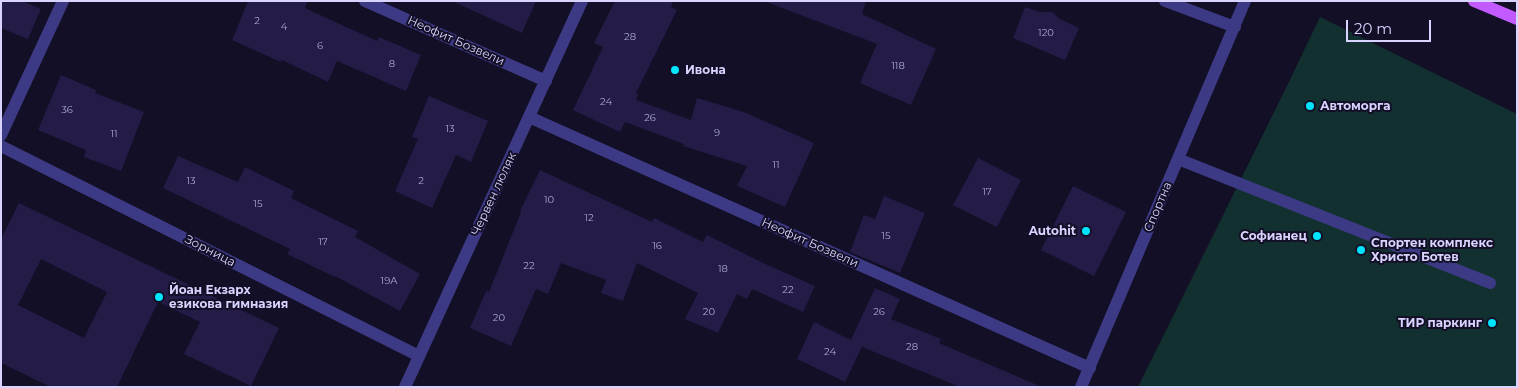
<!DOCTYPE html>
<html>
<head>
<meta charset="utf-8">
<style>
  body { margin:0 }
  #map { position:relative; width:1518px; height:388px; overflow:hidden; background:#130f26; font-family:Montserrat,sans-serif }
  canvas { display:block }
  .frame { position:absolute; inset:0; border:2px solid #d9d4ff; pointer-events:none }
  .scale { position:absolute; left:1346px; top:20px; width:85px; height:22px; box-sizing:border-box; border:2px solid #d9d4ff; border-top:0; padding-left:6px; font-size:15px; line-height:18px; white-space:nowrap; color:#d9d4ff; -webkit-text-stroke:4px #130f26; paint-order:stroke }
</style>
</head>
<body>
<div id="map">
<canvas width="1518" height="388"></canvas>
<div class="frame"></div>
<div class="scale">20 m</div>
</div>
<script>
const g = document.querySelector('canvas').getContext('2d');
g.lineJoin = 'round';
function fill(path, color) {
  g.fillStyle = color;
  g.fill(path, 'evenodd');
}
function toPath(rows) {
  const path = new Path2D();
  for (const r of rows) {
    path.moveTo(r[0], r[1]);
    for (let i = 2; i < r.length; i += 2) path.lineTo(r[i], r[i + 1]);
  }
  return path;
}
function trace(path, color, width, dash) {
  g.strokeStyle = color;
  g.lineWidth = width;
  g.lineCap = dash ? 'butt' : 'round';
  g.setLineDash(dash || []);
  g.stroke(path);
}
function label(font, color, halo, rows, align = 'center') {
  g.font = font + ' Montserrat,sans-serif';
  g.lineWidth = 4;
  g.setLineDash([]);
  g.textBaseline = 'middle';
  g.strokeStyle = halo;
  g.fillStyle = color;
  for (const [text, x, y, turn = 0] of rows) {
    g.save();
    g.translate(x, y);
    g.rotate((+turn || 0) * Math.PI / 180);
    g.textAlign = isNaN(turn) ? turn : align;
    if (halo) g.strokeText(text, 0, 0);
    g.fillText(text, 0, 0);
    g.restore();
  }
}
fill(toPath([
  [1320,17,1517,114,1517,387,1138,387,1286,88]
]), '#12302f');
fill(toPath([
  [1,1,22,1,41,9,28,39,1,28],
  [248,1,308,1,305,8,377,41,379,37,421,55,406,91,337,61,328,82,282,60,281,62,232,40],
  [452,1,536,1,522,33],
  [615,1,673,1,671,7,677,10,636,93,638,94,636,100,691,120,697,98,744,112,814,143,785,207,737,186,747,166,683,146,684,144,625,122,620,132,573,110,603,47,594,43],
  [769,1,866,1,862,14,936,49,911,105,860,83,877,44,769,3],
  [1025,7,1040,12,1052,12,1060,19,1079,28,1065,60,1013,38],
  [61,75,96,90,95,93,144,112,121,171,84,157,86,150,38,130],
  [429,96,488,121,471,162,456,155,432,208,395,191,418,139,412,137],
  [178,156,238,182,245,167,294,191,291,198,358,231,355,237,420,274,400,311,335,276,335,277,287,254,290,249,163,188],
  [978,158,1021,180,997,227,953,205],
  [540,170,652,222,654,218,703,242,707,235,763,263,815,286,803,312,752,289,747,299,737,294,718,333,685,319,698,293,637,263,623,301,601,293,606,280,561,263,548,294,536,289,511,346,470,328,486,291,489,292,521,212,520,211],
  [1073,186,1126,212,1094,276,1041,250],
  [884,196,925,213,900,273,850,252,864,215,875,219],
  [19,203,279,328,251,386,184,354,200,322,158,302,117,387,51,387,1,363,1,239],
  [41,259,107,292,84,338,18,305],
  [875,288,900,299,891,319,941,339,939,343,1042,387,960,387,862,347,845,382,797,359,814,322,851,340]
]), '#241b47');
trace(toPath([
  [1178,159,1490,283]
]), '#3d3a85', 12);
trace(toPath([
  [365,1,546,81],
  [1165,1,1235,27],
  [529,117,1090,368],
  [1,135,63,1],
  [1,146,419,356],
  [405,387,582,1],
  [1081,387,1245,1]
]), '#3d3a85', 12);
trace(toPath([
  [1474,1,1517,19]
]), '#c25bff', 12);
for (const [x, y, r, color] of [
  [675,70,5,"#00e5ff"],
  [1310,106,5,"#00e5ff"],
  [1086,231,5,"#00e5ff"],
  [1317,236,5,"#00e5ff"],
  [1361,250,5,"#00e5ff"],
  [159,297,5,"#00e5ff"],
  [1492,323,5,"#00e5ff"]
]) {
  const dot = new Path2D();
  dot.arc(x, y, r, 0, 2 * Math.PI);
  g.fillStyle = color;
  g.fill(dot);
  trace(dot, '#130f26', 2);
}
label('10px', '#aca6d1', null, [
  ["2",257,21],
  ["4",284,27],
  ["120",1046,33],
  ["28",630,37],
  ["6",320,46],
  ["8",392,64],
  ["118",898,66],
  ["24",606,102],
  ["36",67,110],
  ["26",650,118],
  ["13",450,129],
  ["9",717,133],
  ["11",114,134],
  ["11",776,165],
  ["13",191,181],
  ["2",421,181],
  ["17",987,192],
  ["10",549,200],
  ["15",258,204],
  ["12",589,218],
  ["15",886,236],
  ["17",323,242],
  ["16",657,246],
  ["22",529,266],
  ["18",723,269],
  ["19A",389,281],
  ["22",788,290],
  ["20",709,312],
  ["26",879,312],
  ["20",499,318],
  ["28",912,347],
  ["24",830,352]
]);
label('12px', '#d9d4ff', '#130f26', [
  ["Неофит Бозвели",456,41,24],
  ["Червен люляк",494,194,-65],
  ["Спортна",1158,207,-67],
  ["Неофит Бозвели",810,243,24],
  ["Зорница",210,251,27]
]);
label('bold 12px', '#d9d4ff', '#130f26', [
  ["Ивона",685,70],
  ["Автоморга",1320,106],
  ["Autohit",1076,231,"right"],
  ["Софианец",1307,236,"right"],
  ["Спортен комплекс",1371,243],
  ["Христо Ботев",1371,257],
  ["Йоан Екзарх",169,290],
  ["езикова гимназия",169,304],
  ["ТИР паркинг",1482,323,"right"]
], 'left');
</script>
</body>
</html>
